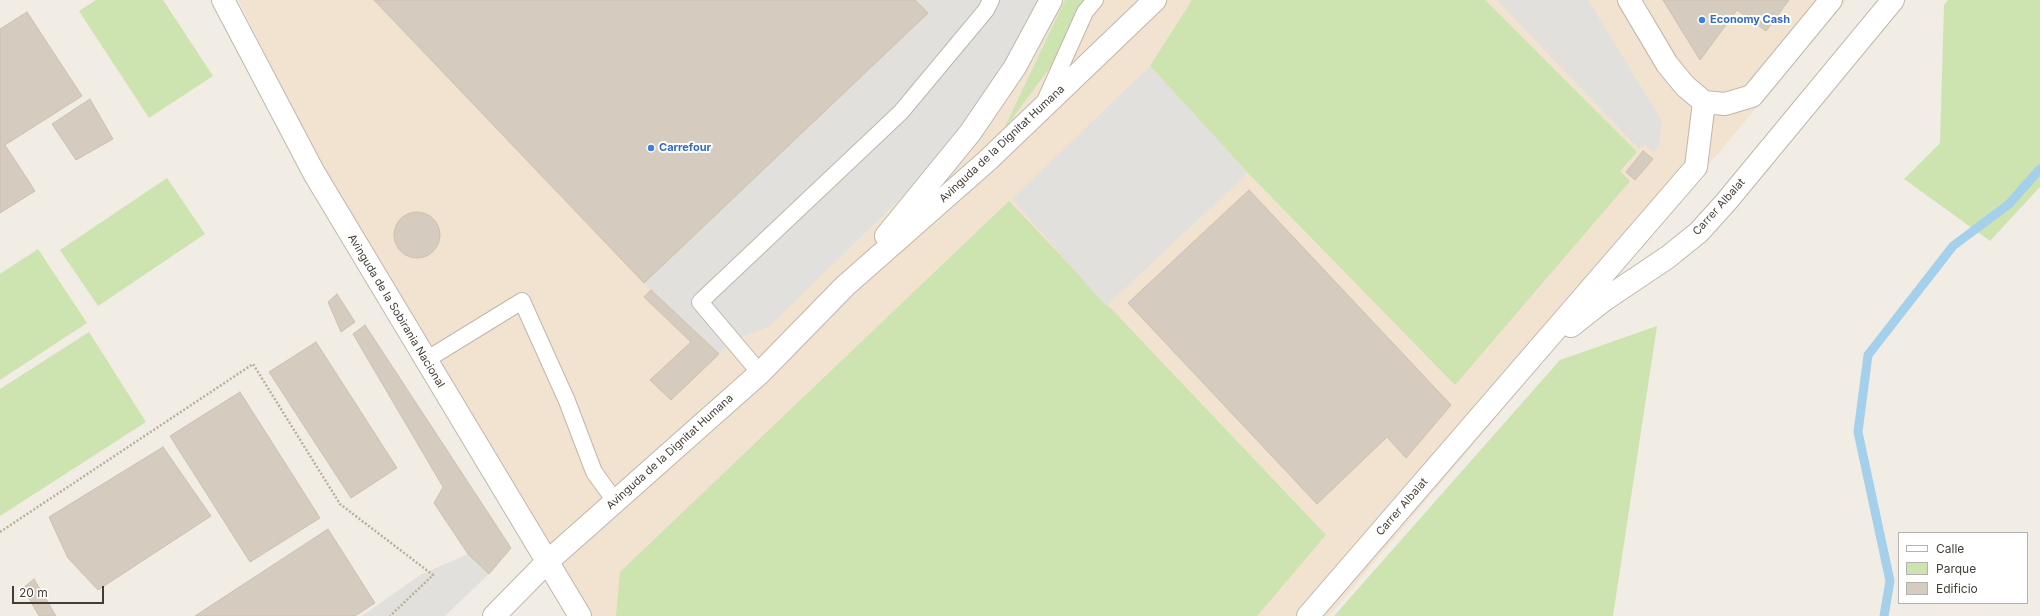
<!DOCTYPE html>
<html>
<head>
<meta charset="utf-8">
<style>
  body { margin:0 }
  #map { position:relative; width:2040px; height:616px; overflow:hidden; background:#f1ede5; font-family:Inter,sans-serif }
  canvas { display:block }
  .legend { position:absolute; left:1898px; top:532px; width:130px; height:72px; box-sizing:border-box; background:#fff; border:1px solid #b4b1ae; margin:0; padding:5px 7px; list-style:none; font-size:12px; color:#433d35 }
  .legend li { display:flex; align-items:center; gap:8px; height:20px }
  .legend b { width:20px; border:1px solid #b4b1ae }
  .scale { position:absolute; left:12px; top:586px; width:92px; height:18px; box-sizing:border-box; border:2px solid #433d35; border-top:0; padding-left:5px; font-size:12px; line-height:14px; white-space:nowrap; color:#433d35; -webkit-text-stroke:3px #fff; paint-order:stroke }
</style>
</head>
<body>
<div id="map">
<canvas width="2040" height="616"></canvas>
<ul class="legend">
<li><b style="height:5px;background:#fff"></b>Calle</li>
<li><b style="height:11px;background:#cde3b0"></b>Parque</li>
<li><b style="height:11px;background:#d5cbbe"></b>Edificio</li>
</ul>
<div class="scale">20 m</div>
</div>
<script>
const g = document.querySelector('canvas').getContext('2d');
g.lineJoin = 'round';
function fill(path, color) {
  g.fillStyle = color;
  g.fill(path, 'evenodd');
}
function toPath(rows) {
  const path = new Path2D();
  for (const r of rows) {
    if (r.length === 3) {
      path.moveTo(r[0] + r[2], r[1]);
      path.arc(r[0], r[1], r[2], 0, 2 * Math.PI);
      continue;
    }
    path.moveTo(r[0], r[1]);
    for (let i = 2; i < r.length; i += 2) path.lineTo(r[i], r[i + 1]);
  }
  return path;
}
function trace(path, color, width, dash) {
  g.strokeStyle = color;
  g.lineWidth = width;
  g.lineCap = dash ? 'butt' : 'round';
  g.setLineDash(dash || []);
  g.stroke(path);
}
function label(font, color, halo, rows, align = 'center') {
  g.font = font + ' Inter,sans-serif';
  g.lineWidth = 4;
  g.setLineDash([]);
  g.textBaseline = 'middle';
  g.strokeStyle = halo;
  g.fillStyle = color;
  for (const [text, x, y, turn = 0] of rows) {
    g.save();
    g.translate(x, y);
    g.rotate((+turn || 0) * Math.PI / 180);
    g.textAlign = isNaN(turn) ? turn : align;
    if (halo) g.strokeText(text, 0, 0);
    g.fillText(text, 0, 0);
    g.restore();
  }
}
fill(toPath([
  [238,0,1847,0,1329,616,591,616,337,197]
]), '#f2e3d0');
fill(toPath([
  [96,0,163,0,213,76,149,118,79,11],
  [1065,0,1100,0,1003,131],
  [1192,0,1485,0,1637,152,1620,171,1630,181,1455,385,1248,173,1150,66],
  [1948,0,2040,0,2040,187,1990,241,1904,179,1940,143,1944,5],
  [167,178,205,234,98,306,60,250],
  [1009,201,1326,535,1257,616,616,616,620,572],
  [38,249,87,323,0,380,0,274],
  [1657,326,1613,616,1334,616,1560,360],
  [89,332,146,422,0,516,0,389]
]), '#cde3b0');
fill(toPath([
  [915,0,1043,0,1031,28,931,168,769,327,733,340,719,354,644,283,927,13],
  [1497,0,1588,0,1662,121,1659,145,1654,152,1645,145,1639,149],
  [1150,66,1248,173,1106,306,1012,199],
  [468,554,489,574,445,616,362,616,420,575]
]), '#e2e0dd');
trace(toPath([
  [1884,616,1890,581,1858,432,1868,355,1953,246,2009,204,2040,169]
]), '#a4d0eb', 9);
const building = toPath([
  [374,0,915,0,928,13,644,283,374,0],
  [1663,0,1789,0,1766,31,1737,10,1700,60,1663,0],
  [27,12,82,96,5,145,35,191,0,213,0,29,27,12],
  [90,99,113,139,76,160,52,124,90,99],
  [1643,151,1653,159,1635,180,1626,172,1643,151],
  [1249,190,1451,405,1406,458,1387,437,1317,504,1128,303,1249,190],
  [417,235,23],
  [651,290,719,354,671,400,650,380,691,342,644,297,651,290],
  [337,294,355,322,341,332,328,302,337,294],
  [365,325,511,548,489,574,468,554,434,503,443,487,353,334,365,325],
  [316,342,397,468,351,498,269,372,316,342],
  [240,392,320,518,250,562,170,436,240,392],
  [163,447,211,516,98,590,68,558,49,517,163,447],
  [328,529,375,603,355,616,195,616,328,529],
  [34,579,56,616,39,616,23,588,34,579]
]);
fill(building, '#d5cbbe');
trace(building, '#ccc0af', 1);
const service = toPath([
  [1045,101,1085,12,1095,0],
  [426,360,522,301,567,401,594,472,615,501],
  [760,373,700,302,901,112,986,10,991,0]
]);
const minor = toPath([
  [223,0,314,173,580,616],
  [1629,0,1667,64,1685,86,1704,102],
  [1704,102,1725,104,1752,96,1831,0],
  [886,236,970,133,1015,67,1051,0],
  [1571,326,1604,300,1668,257,1699,232,1726,202,1893,0],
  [494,616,547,562,760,373,845,286,988,160,1155,0],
  [1308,616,1696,167,1704,102]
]);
trace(service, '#bfb7ab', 18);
trace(minor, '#bfb7ab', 24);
trace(toPath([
  [0,532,253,364,340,504,433,575,390,616]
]), '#bcaf9a', 2.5, [2, 2]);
trace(service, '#fff', 16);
trace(minor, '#fff', 22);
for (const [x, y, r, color] of [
  [1702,20,4,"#3f7fe0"],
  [651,148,4,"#3f7fe0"]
]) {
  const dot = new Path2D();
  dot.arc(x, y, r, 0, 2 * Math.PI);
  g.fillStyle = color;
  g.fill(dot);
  trace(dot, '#fff', 1.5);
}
label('bold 11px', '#366cbe', '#fff', [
  ["Economy Cash",1710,20],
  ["Carrefour",659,148]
], 'left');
label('11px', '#433d35', '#fff', [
  ["Avinguda de la Dignitat Humana",1002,144,-43],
  ["Carrer Albalat",1719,207,-48],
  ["Avinguda de la Sobirania Nacional",396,311,59],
  ["Avinguda de la Dignitat Humana",670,452,-42],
  ["Carrer Albalat",1402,507,-49]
]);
</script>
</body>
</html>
